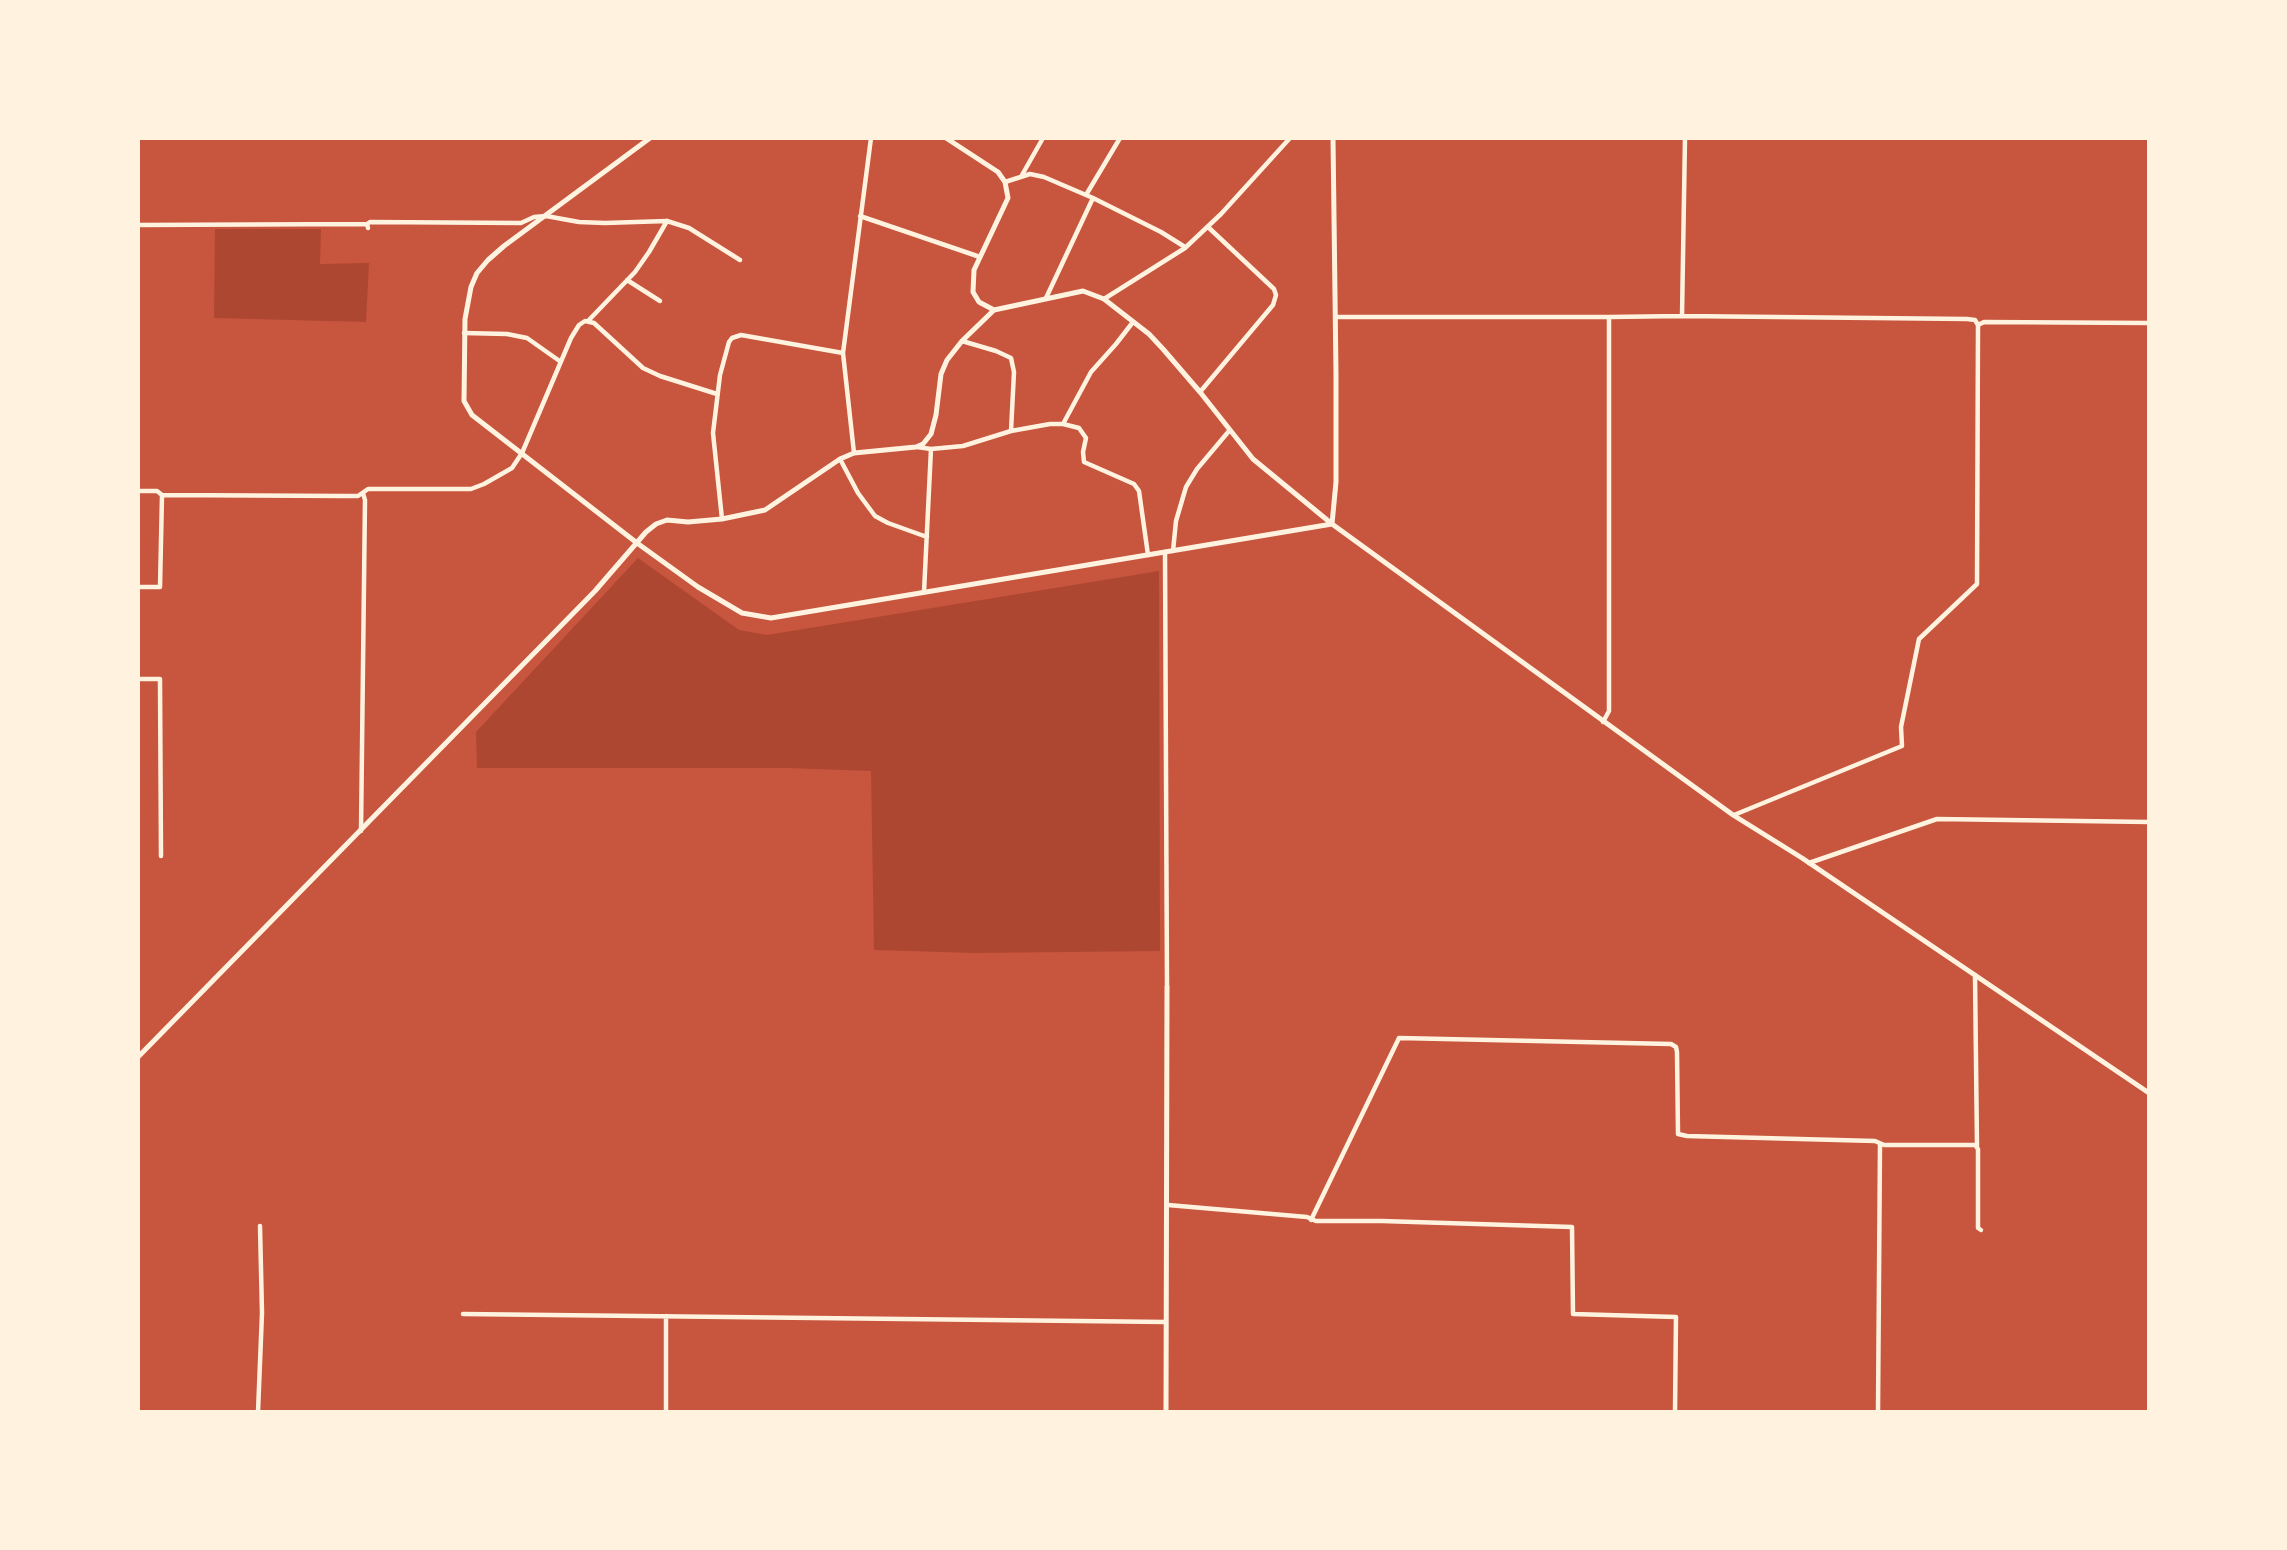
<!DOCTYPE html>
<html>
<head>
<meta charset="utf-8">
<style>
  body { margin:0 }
  #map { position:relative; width:2287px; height:1550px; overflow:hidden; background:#c8553d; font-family:Spectral,serif }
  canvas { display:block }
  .frame { position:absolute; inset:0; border:140px solid #fff3e0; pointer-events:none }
</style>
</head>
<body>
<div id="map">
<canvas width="2287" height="1550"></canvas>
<div class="frame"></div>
</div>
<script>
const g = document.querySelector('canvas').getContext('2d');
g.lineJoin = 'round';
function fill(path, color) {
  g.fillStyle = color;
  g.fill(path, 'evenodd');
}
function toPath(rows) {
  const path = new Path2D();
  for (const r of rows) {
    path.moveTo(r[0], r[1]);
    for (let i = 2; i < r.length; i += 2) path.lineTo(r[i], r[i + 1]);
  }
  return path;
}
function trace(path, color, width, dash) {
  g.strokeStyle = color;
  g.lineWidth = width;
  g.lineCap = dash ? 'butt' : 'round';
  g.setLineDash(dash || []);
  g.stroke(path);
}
fill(toPath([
  [215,229,321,229,320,264,369,263,366,322,214,318],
  [638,558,739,630,767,635,1159,571,1160,951,975,953,874,950,871,771,787,768,477,768,476,732]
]), '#ae4732');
trace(toPath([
  [1022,175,1043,138],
  [1005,182,1030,174,1044,177,1093,198,1161,232,1185,247],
  [1086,195,1120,138],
  [860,216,980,257],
  [138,225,367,224],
  [368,228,367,224,370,222,521,223,534,217,546,216,579,222,605,223,667,221,689,228,740,260],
  [627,280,660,301],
  [1046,298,1093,198],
  [1104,299,1185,248,1221,214,1290,138],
  [1682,316,1967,319,1975,320,1978,325,1977,584,1919,639,1901,727,1902,746,1734,815],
  [1336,317,1609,317],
  [588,321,635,272,649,252,667,221],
  [1978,325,1984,322,2149,323],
  [464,333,507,334,527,338,561,362],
  [962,341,996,351,1011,358,1014,372,1011,431],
  [1200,392,1273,305,1276,295,1274,289,1208,227],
  [1063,424,1091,372,1116,344,1133,322],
  [917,447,931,449,963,446,1011,431,1050,424,1063,424,1079,428,1086,438,1083,452,1084,462,1134,484,1139,491,1148,555],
  [854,453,843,353,871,138],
  [840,459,858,493,875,516,888,523,927,537],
  [138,491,157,491,162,495,344,496,358,496,368,489,471,489,484,484,512,468,522,453,571,338,579,325,585,321,594,323,643,368,660,376,717,394],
  [722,519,713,433,720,375,729,342,732,338,741,335,843,353],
  [1173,551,1176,521,1186,487,1197,469,1229,431],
  [1165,552,1167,987],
  [138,587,160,587,162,495],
  [924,592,931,449],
  [138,679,160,679,161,856],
  [1603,722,1609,711,1609,317,1682,316,1685,138],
  [361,831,365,500,363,493],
  [1809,863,1937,819,2149,822],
  [1975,975,1977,1146],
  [1168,1205,1307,1217,1316,1221,1382,1221,1572,1227,1573,1314,1676,1317,1675,1412],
  [1311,1220,1399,1038,1671,1044,1676,1047,1677,1052,1678,1134,1687,1136,1875,1141,1884,1145,1975,1145,1978,1149,1978,1228,1981,1230],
  [463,1314,1166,1322],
  [666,1316,666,1412],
  [258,1412,262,1313,260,1226],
  [1878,1412,1880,1144]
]), '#fff3e0', 4.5);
trace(toPath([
  [650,138,504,246,488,260,477,273,471,287,465,319,464,401,472,415,637,543,698,587,742,613,771,618,1332,524,1336,482,1336,374,1333,138],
  [946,138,998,172,1005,182,1008,198,974,270,973,292,979,302,994,310,1083,291,1104,299,1149,334,1163,349,1200,392,1253,459,1332,524,1733,815,1802,858,2149,1093],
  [138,1057,595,591,646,532,656,524,667,520,688,522,722,519,765,510,840,459,854,453,916,447,923,444,931,434,936,415,941,374,947,360,962,341,994,310],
  [1166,1412,1167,987]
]), '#fff3e0', 5);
</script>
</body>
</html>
